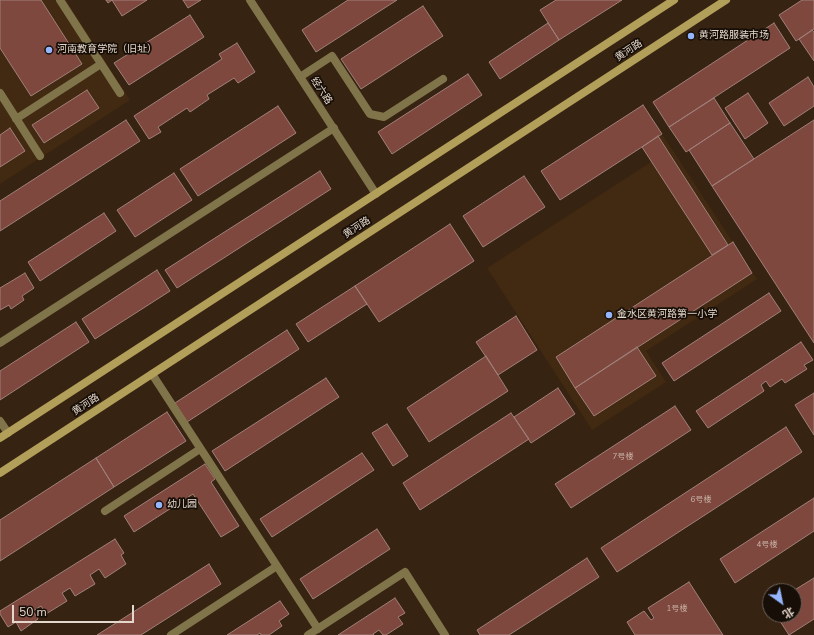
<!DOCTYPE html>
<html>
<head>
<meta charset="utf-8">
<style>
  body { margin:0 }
  #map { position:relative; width:814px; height:635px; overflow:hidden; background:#372311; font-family:"Nunito Sans","Noto Sans SC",sans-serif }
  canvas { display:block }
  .north { position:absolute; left:762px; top:583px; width:40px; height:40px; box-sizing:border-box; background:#170f07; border:1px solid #695f56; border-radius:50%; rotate:147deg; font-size:11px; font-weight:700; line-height:16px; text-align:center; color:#e4d7cc }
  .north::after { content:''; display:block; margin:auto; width:14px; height:18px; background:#95b6fd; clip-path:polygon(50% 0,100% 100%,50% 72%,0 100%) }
  .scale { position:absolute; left:12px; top:605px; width:122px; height:18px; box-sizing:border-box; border:2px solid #e4d7cc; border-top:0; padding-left:5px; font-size:12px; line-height:14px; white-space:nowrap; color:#e4d7cc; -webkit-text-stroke:3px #170f07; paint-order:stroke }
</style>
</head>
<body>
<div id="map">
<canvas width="814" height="635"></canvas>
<div class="north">北</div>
<div class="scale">50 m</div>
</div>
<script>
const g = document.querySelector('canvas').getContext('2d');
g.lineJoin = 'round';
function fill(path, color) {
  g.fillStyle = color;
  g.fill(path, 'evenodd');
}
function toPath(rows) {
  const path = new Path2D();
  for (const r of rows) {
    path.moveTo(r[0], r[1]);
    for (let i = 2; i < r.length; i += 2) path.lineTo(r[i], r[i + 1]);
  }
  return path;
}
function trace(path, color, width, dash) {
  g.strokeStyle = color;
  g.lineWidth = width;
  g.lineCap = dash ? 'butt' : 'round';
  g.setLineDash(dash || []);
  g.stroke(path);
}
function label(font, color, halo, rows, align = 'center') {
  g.font = font + ' "Nunito Sans","Noto Sans SC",sans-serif';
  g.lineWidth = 3.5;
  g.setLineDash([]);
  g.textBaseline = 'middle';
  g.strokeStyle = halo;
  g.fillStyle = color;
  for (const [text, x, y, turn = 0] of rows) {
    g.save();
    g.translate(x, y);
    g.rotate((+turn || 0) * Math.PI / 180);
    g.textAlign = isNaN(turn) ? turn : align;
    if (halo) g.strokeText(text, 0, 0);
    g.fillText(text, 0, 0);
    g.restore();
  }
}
fill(toPath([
  [0,0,66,0,130,100,0,184],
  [662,134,757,279,646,351,666,382,592,430,487,268,651,162,642,147]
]), '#422911');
const building = toPath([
  [0,0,41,0,82,64,31,96,0,48,0,0],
  [106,0,147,0,122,16,112,0,108,3,106,0],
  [183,0,201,0,188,8,183,0],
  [348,0,397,0,316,52,302,30,348,0],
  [556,0,622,0,559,40,540,10,556,0],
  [802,0,814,0,814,29,796,41,779,15,802,0],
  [423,6,443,36,361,89,341,59,423,6],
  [190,15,204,37,129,85,114,63,190,15],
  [548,23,559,40,500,79,489,62,548,23],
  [774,23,790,48,669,127,653,102,774,23],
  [812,30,814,32,814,61,799,39,812,30],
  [237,43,255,72,238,83,234,78,207,95,209,99,190,112,187,108,158,127,161,132,149,139,134,116,222,59,219,54,237,43],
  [468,74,482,95,392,154,378,132,468,74],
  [808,77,814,87,814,106,784,126,769,103,808,77],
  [87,90,99,108,44,143,32,125,87,90],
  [748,93,768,123,745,139,725,108,748,93],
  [714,98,730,123,686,152,669,127,714,98],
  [643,105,662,134,560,200,541,171,643,105],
  [278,106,296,133,198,196,180,169,278,106],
  [126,120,140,141,0,231,0,201,126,120],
  [814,120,814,343,712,186,814,120],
  [730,123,754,159,712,186,689,150,730,123],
  [10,128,25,151,0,167,0,135,10,128],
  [658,136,728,245,712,255,642,147,658,136],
  [320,171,331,189,177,288,165,270,320,171],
  [174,173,192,200,135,237,117,210,174,173],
  [524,176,545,207,483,247,463,216,524,176],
  [104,213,116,231,40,281,28,262,104,213],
  [450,224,474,261,379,322,355,286,450,224],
  [733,242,752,273,575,388,556,357,733,242],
  [157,270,170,291,95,339,82,319,157,270],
  [25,273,34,288,22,296,24,300,11,309,9,305,0,310,0,288,25,273],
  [355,286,367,304,308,342,296,324,355,286],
  [769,293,781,311,674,381,662,363,769,293],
  [516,316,537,350,498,375,476,342,516,316],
  [76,322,89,342,0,400,0,371,76,322],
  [287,330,299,349,187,422,175,403,287,330],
  [801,342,813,360,804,365,807,369,785,383,782,379,770,387,766,381,761,385,764,391,708,428,696,411,801,342],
  [637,347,656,376,594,416,575,388,637,347],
  [486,356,508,391,429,442,407,408,486,356],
  [326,378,339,397,225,471,212,451,326,378],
  [558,388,575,414,531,443,514,417,558,388],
  [814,393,814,435,795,405,814,393],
  [675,406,691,430,571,508,555,484,675,406],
  [167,412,186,441,114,487,96,458,167,412],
  [511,413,529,439,420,510,403,483,511,413],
  [387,424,408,456,393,466,372,433,387,424],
  [786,427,802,452,617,572,601,548,786,427],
  [362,453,374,470,272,537,260,519,362,453],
  [96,458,114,487,0,561,0,520,96,458],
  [205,464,215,479,211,482,239,526,221,537,193,494,134,532,124,516,205,464],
  [814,498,814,531,735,583,720,559,814,498],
  [377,529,390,549,313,599,300,579,377,529],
  [115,539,124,553,121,555,126,564,105,578,99,569,90,575,95,584,75,596,70,588,62,593,67,601,46,614,41,606,33,611,38,619,21,631,16,622,8,627,0,614,0,611,115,539],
  [587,558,599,577,509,635,480,635,477,630,587,558],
  [209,564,221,584,141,635,97,635,209,564],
  [814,578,814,619,789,635,776,615,794,615,793,591,814,578],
  [689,582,723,635,635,635,627,622,644,611,651,620,654,618,648,608,689,582],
  [395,598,405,613,398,617,403,624,386,635,383,635,379,630,373,634,374,635,338,635,395,598],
  [280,601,289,614,279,621,282,626,269,635,261,635,260,633,257,635,227,635,280,601]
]);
fill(building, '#7e483e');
trace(building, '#a1807a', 1);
trace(toPath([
  [60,0,120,93],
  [300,77,332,56,370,114,384,117,443,79],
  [0,93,40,156],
  [16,119,101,64],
  [0,343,334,128],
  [152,374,318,629],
  [0,421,8,433],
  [105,511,200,449],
  [171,635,277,566],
  [308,635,405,572,445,635]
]), '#80744a', 8);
trace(toPath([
  [250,0,376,194]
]), '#80744a', 8);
trace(toPath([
  [0,438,674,0],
  [0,473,726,0]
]), '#b29f59', 8);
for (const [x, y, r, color] of [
  [691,36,4,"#95b6fd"],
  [49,50,4,"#95b6fd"],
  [609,315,4,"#95b6fd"],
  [159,505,4,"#95b6fd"]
]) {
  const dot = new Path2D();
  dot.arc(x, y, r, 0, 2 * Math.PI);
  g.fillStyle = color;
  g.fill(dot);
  trace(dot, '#170f07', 1.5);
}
label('8px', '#cab3a8', null, [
  ["7号楼",623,457],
  ["6号楼",701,500],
  ["4号楼",767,545],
  ["1号楼",677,609]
]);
label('10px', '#e4d7cc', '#170f07', [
  ["黄河路服装市场",699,36],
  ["河南教育学院（旧址）",57,50],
  ["金水区黄河路第一小学",617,315],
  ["幼儿园",167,505]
], 'left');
label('10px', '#e4d7cc', '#170f07', [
  ["黄河路",629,51,-33],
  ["经六路",321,91,57],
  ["黄河路",357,228,-33],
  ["黄河路",86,405,-33]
]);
</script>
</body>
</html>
